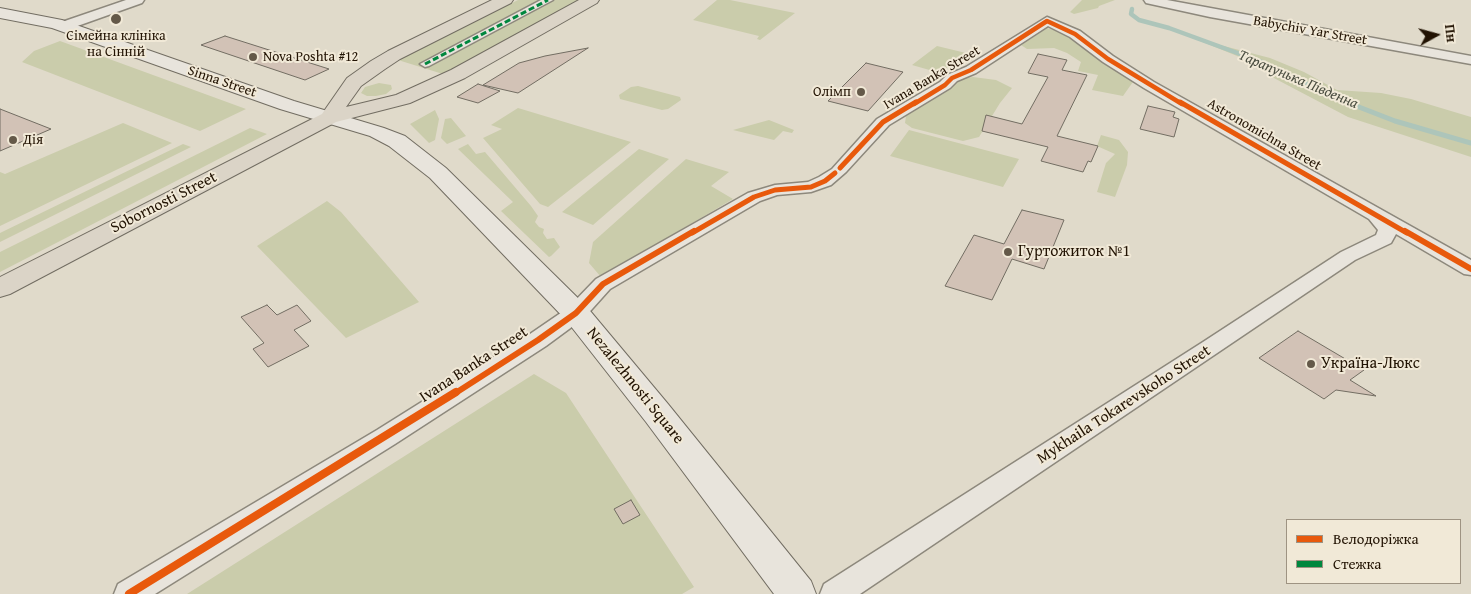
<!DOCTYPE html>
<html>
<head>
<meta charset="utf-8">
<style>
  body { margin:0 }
  #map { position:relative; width:1471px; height:594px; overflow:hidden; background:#e0daca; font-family:"Gentium Book Plus",serif }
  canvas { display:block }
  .legend { position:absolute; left:1286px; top:519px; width:175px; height:65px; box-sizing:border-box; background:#f1e9d7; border:1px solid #9e9382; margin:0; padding:6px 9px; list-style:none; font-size:15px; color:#221303 }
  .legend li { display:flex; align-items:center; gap:10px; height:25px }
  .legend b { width:25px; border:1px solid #9e9382 }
  .north { position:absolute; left:1411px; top:10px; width:50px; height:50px; -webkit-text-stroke:4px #f1e9d7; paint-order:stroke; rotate:83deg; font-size:14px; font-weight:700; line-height:20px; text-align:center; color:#221303 }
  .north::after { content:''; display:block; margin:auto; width:18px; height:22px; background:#221303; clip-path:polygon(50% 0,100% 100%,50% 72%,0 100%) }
</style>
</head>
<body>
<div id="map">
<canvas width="1471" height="594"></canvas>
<ul class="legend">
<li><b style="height:6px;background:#e8590c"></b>Велодоріжка</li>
<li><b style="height:6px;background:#00873e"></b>Стежка</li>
</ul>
<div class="north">Пн</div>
</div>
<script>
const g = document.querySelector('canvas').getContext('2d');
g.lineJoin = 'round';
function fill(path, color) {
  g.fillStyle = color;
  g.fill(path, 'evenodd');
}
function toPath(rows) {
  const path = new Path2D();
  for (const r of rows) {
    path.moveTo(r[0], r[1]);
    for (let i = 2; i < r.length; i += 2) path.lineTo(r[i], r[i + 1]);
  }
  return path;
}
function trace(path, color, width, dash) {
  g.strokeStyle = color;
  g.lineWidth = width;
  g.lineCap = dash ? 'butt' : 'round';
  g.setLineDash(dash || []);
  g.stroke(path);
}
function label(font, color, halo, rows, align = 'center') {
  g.font = font + ' "Gentium Book Plus",serif';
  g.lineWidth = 4;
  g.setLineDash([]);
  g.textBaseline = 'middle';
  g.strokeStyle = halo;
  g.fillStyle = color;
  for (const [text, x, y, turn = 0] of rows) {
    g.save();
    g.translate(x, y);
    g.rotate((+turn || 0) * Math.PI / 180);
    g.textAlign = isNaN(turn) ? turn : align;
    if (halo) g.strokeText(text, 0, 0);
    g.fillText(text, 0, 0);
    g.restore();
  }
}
fill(toPath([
  [518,0,582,0,446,75,398,60],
  [717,0,730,0,795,13,760,40,757,39,759,36,693,20],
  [1082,0,1115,0,1099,6,1098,8,1074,14,1070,12],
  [1047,28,1068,34,1135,79,1123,96,1092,90,1098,75,1078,71,1081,62,1067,53,1054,48,1027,49,1021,45],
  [1193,38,1270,58,1304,72,1337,90,1381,93,1411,99,1471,117,1471,157,1348,117,1272,77,1270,72,1247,60],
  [60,41,246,109,200,131,22,62,34,51],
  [937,46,966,53,940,73,912,65],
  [973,77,996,80,1012,88,1000,103,979,137,963,141,912,128,905,123,906,116,960,79],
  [379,83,391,85,392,89,386,94,376,96,367,96,361,93,365,87],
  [638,86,680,97,681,100,668,109,662,110,620,99,619,95,631,87],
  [518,108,631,142,548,207,540,204,483,138,502,129,491,125],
  [435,110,439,119,435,140,429,143,410,124],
  [451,118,466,136,447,144,441,138,445,119],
  [769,120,794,130,792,133,783,131,774,140,733,130],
  [123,123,172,143,0,226,0,172,5,174],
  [250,128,267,134,0,272,0,252],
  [909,130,1019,159,1003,187,890,156],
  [1101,135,1119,140,1128,152,1127,165,1115,197,1097,192,1106,163,1115,154,1097,146],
  [183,144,191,147,0,242,0,233],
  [468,144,476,154,485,152,531,206,538,216,535,222,539,227,544,229,543,233,547,239,554,238,560,247,551,256,549,257,501,211,513,202,458,149],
  [639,149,669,159,593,225,562,212],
  [686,159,729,172,711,186,733,199,601,277,589,263,593,242],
  [327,201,341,212,419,302,346,338,257,246],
  [534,374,566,393,694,587,682,594,187,594]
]), '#caccab');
trace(toPath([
  [1132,9,1131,14,1139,20,1169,28,1262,62,1349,104]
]), '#adc5ba', 4.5);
trace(toPath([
  [1346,102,1395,121,1471,143]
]), '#adc5ba', 5);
const building = toPath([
  [225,36,329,69,305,80,201,45,225,36],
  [588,48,518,93,483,85,519,63,545,56,588,48],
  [1038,54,1067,60,1062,70,1087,75,1057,136,1098,146,1091,162,1088,161,1083,172,1041,161,1048,147,982,131,986,115,1022,124,1048,77,1028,73,1038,54],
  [866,63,903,72,868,111,828,101,866,63],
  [478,84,500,91,478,103,457,97,478,84],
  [1148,106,1175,112,1173,117,1179,119,1174,137,1140,129,1148,106],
  [0,109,51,129,0,151,0,109],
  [1022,210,1064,220,1044,269,1012,259,992,300,945,286,974,235,1004,244,1022,210],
  [267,305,277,315,297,305,311,321,294,330,309,346,268,367,253,349,264,343,241,317,267,305],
  [1298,331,1364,370,1350,380,1376,396,1336,390,1324,399,1259,358,1298,331],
  [631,500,640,515,623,524,614,509,631,500]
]);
fill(building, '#d2c2b6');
trace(building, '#726d62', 1);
const pedestrian = toPath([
  [541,0,553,0,429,66,425,67,420,64,541,0]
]);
const minor = toPath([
  [126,0,144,0,142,3,69,29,59,29,57,26,59,23,126,0],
  [1144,0,1167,0,1471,56,1471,64,1210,17,1146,3,1144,0],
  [1047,17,1080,31,1113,56,1154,82,1471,260,1471,275,1464,274,1396,234,1391,243,1355,260,860,594,820,594,824,584,1203,342,1341,252,1376,235,1378,230,1369,219,1144,88,1103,62,1070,37,1048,26,976,73,957,81,950,88,889,125,846,172,831,185,811,192,777,195,760,201,610,289,584,318,546,346,395,444,155,594,114,594,118,584,377,430,530,334,568,308,596,279,748,193,775,185,808,182,819,177,832,169,877,119,940,82,947,75,966,67,1047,17]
]);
const secondary = toPath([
  [0,8,62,20,294,101,384,128,405,136,446,168,586,306,668,404,811,581,816,594,774,594,646,422,566,320,430,178,389,146,370,136,280,109,52,28,0,18,0,8]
]);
const primary = toPath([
  [492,0,513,0,511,3,400,59,385,69,361,86,346,107,396,95,451,70,579,0,599,0,597,3,465,78,410,103,336,122,10,294,0,297,0,277,322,114,347,78,371,61,388,51,492,0]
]);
trace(pedestrian, '#8d887c', 3);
trace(minor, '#8d887c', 3);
trace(secondary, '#726d62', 2);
trace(primary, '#726d62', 2);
fill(pedestrian, '#e8e4dc');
fill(minor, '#e8e4dc');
fill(secondary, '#e8e4dc');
fill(primary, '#dbd4c7');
trace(toPath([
  [425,64,548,0]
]), '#00873e', 3, [6, 3]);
trace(toPath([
  [914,104,945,85,952,78,971,70,1047,21,1075,34,1108,59,1182,104]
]), '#e8590c', 4.5);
trace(toPath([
  [1180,102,1407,233],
  [840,168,883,122,916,102],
  [692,233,754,197,775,190,811,187,825,181,835,173]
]), '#e8590c', 5);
trace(toPath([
  [1405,231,1471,269],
  [454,394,538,340,576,313,603,284,694,231]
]), '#e8590c', 6);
trace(toPath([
  [129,594,456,392]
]), '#e8590c', 8);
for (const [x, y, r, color] of [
  [116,19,6,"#645949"],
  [253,57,5,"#645949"],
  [861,92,5,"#645949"],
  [13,140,5,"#645949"],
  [1008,252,5,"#645949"],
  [1311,364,5,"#645949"]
]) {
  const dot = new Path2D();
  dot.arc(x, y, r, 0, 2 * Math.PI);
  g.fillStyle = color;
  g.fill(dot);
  trace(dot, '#f1e9d7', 2);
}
label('14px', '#221303', '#f1e9d7', [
  ["Babychiv Yar Street",1310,31,10],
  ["Ivana Banka Street",932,78,-31],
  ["Sinna Street",222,82,19],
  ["Astronomichna Street",1264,135,30]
]);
label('14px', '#221303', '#f1e9d7', [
  ["Сімейна клініка",116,36,"center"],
  ["на Сінній",116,52,"center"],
  ["Nova Poshta #12",263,57],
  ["Олімп",851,92,"right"],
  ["Дія",23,140]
], 'left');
label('italic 15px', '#4b4e41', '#f1e9d7', [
  ["Тарапунька Південна",1298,80,23]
]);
label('16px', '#221303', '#f1e9d7', [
  ["Sobornosti Street",164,203,-27],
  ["Ivana Banka Street",474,365,-33],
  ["Nezalezhnosti Square",635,386,51],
  ["Mykhaila Tokarevskoho Street",1124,405,-33]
]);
label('16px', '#221303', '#f1e9d7', [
  ["Гуртожиток №1",1018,252],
  ["Україна-Люкс",1321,364]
], 'left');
</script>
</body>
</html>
